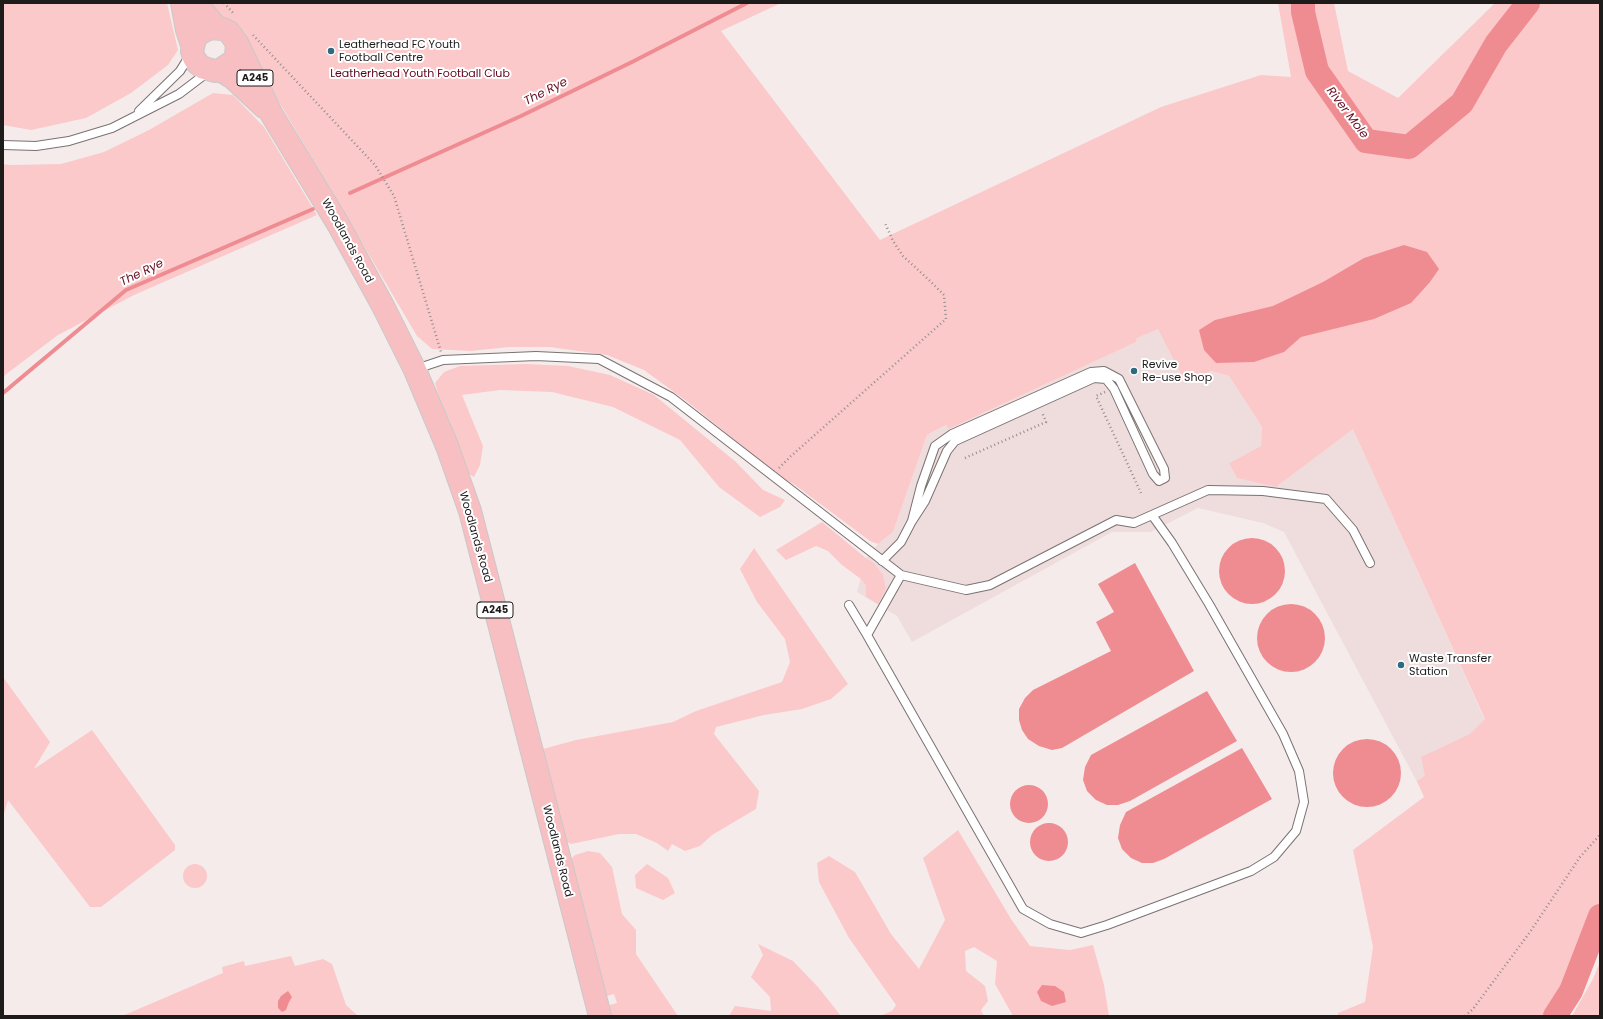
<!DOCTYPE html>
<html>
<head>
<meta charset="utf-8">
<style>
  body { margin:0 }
  #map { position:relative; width:1603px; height:1019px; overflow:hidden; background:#f5ebeb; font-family:Poppins,sans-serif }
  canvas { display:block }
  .frame { position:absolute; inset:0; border:4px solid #1e1b1b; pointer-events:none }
</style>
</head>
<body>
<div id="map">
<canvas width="1603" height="1019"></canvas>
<div class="frame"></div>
</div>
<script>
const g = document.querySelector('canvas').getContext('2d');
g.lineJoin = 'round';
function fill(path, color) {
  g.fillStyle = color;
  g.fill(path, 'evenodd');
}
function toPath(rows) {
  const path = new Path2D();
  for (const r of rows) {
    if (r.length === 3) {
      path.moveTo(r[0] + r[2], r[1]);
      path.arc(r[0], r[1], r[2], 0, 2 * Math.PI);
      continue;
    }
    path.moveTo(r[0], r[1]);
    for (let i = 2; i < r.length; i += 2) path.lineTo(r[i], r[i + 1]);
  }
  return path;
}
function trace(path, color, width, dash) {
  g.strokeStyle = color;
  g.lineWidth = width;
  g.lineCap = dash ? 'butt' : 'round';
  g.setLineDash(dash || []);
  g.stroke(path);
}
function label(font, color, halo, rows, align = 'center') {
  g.font = font + ' Poppins,sans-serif';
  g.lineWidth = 4;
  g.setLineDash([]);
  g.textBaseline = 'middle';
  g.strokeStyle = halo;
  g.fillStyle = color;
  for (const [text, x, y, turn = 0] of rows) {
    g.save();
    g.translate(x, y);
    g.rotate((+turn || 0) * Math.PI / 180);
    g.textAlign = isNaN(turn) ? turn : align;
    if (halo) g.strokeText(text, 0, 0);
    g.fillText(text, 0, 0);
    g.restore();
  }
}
fill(toPath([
  [1158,328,1186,383,1211,371,1229,376,1262,427,1261,446,1229,463,1276,487,1353,428,1493,738,1425,797,1284,532,1263,523,1198,508,1151,532,1112,532,912,642,897,616,857,592,866,558,878,544,893,532,927,435,947,425,950,429,1135,342,1137,338]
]), '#efdddd');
fill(toPath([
  [3,3,167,3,178,50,168,65,131,93,86,118,31,130,3,125],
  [199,3,781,3,721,31,880,240,1161,107,1261,75,1291,77,1278,3,1334,3,1348,71,1398,98,1495,3,1600,3,1600,903,1593,916,1570,978,1559,999,1547,1016,1338,1016,1338,1013,1365,1002,1373,947,1353,850,1424,797,1417,781,1425,776,1421,757,1470,734,1485,719,1353,429,1276,487,1237,478,1229,463,1261,446,1262,427,1229,376,1211,371,1186,384,1158,329,1137,338,1136,342,949,429,946,425,927,435,893,532,878,544,870,541,795,485,779,476,689,403,644,370,607,355,550,347,509,347,471,351,432,349,417,336,239,34],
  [213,93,233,95,264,127,317,215,134,295,58,335,5,375,3,380,3,164,10,165,61,164,104,152,149,130],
  [526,364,568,366,610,375,654,395,736,462,763,490,785,500,780,507,760,517,719,487,680,440,613,407,552,392,500,390,462,395,483,446,480,465,474,477,466,472,450,422,439,397,435,383,444,372,460,366],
  [822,522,866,558,874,563,883,575,886,589,878,604,866,597,866,585,861,579,842,565,828,551,816,546,786,560,776,550],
  [754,548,848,684,831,699,802,709,764,715,716,727,714,734,759,791,756,809,712,835,700,846,685,851,672,844,668,851,657,843,636,834,619,834,571,844,565,841,543,749,576,740,673,722,696,711,782,682,790,662,785,639,757,602,740,569],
  [3,677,50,742,34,769,92,730,175,845,175,850,101,907,90,907,8,800,3,817],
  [958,830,1011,919,1030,946,1070,950,1093,945,1104,985,1109,1016,1013,1016,995,984,997,961,974,947,965,951,966,971,985,986,988,1001,981,1010,984,1016,880,1016,892,1011,896,1005,849,938,819,882,817,863,829,856,855,872,891,934,919,969,945,920,923,858],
  [588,851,600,853,612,867,622,914,636,930,636,954,678,1016,609,1016,606,1006,617,1003,614,994,603,997,570,860,575,855],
  [647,864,668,878,675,893,663,900,636,888,635,875],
  [195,876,12],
  [758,944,793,961,818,987,841,1016,729,1016,735,1006,771,1011,770,997,751,977,763,955],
  [291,956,295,966,323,959,332,964,346,1005,358,1016,122,1016,218,975,223,973,222,967,244,961,245,966],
  [1600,962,1600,1016,1572,1016,1593,979]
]), '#fcc9ca');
fill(toPath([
  [1404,245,1427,252,1439,269,1430,282,1411,303,1374,319,1301,337,1284,352,1254,362,1216,363,1204,350,1199,330,1215,320,1273,306,1323,282,1364,258],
  [1252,571,33],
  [1135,563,1194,671,1062,748,1052,750,1039,746,1028,739,1022,730,1019,720,1019,709,1025,698,1033,690,1111,651,1096,622,1114,612,1098,584],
  [1291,638,34],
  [1207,691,1237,741,1130,801,1118,805,1107,805,1096,800,1087,791,1083,780,1085,767,1091,755],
  [1367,773,34],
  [1242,748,1272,799,1164,859,1153,863,1142,863,1131,858,1122,849,1118,838,1120,825,1126,812],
  [1029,804,19],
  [1049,842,19],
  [1042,985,1055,986,1064,992,1066,1002,1052,1006,1041,1001,1037,992],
  [288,991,292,997,289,1002,286,1010,282,1012,278,1008,278,1001,281,996]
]), '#ef8c92');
trace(toPath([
  [350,193,521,116,632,62,747,3],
  [3,393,126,290,313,209]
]), '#ef8c92', 4);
trace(toPath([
  [1303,3,1303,12,1317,71,1366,141,1409,147,1462,103,1496,44,1528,3],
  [1555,1016,1571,991,1600,916]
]), '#ef8c92', 24);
const service = toPath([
  [139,111,180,71,190,55],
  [3,145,36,146,69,141,112,128,179,94,208,72],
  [416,369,443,360,536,356,599,359,671,397,901,575,966,590,990,585,1116,520,1134,523,1208,490,1263,491,1326,499,1353,530,1370,563],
  [882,561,901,542,912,521,925,501,947,451,955,441,1094,378,1106,379,1114,389,1153,474,1159,481,1165,478,1164,469,1119,379,1104,371,1091,372,952,434,935,446,921,486,912,521],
  [901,575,867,635,1023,909,1050,924,1081,933,1107,925,1251,871,1274,857,1296,831,1304,802,1299,771,1283,734,1209,604,1172,543,1152,515],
  [849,605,867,635]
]);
const primary = toPath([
  [182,3,187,30,192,45],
  [196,3,217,28],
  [210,28,223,29,229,32,237,43,236,57,232,62,220,70,215,71,204,68,198,64,194,58,192,51,195,39,199,34,210,28],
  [237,43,272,115,338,224,383,306,415,370,447,446,470,511,600,1016],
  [220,70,233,78,264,107]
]);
trace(service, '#7a7272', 10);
trace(primary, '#c9c8c8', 24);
trace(toPath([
  [224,3,234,14],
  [253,35,375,165,394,196,441,352],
  [1105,392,1096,396,1141,493],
  [965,458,1046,422,1042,412],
  [779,468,791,456,946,319,944,295,929,280,903,256,893,241,885,223],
  [1465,1016,1473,1009,1530,932,1580,857,1600,835]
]), '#948d8d', 2.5, [1, 3]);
trace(service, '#fff', 8);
trace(primary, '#f8bfc3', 22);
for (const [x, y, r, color] of [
  [331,51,4,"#2e6a82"],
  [1134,371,4,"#2e6a82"],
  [1401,665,4,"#2e6a82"]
]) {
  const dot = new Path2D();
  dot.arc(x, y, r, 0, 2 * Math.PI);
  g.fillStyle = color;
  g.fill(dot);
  trace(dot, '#fff', 1.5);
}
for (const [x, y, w] of [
  [255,78,36],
  [495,610,36]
]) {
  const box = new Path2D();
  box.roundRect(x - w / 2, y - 8, w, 16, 3);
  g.fillStyle = '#fff';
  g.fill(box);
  trace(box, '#1e1b1b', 1);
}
label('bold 10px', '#1e1b1b', null, [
  ["A245",255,78],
  ["A245",495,610]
]);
label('11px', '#1e1b1b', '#fff', [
  ["Leatherhead FC Youth",339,45],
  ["Football Centre",339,58],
  ["Revive",1142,365],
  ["Re-use Shop",1142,378],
  ["Waste Transfer",1409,659],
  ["Station",1409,672]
], 'left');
label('11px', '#5d0219', '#fff', [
  ["Leatherhead Youth Football Club",420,74]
]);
label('11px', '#1e1b1b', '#fff', [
  ["Woodlands Road",347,241,61],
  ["Woodlands Road",475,537,74],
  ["Woodlands Road",557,851,76]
]);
label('italic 12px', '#640c1e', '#fff', [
  ["The Rye",546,92,-27],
  ["River Mole",1347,113,53],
  ["The Rye",142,273,-26]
]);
</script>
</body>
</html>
